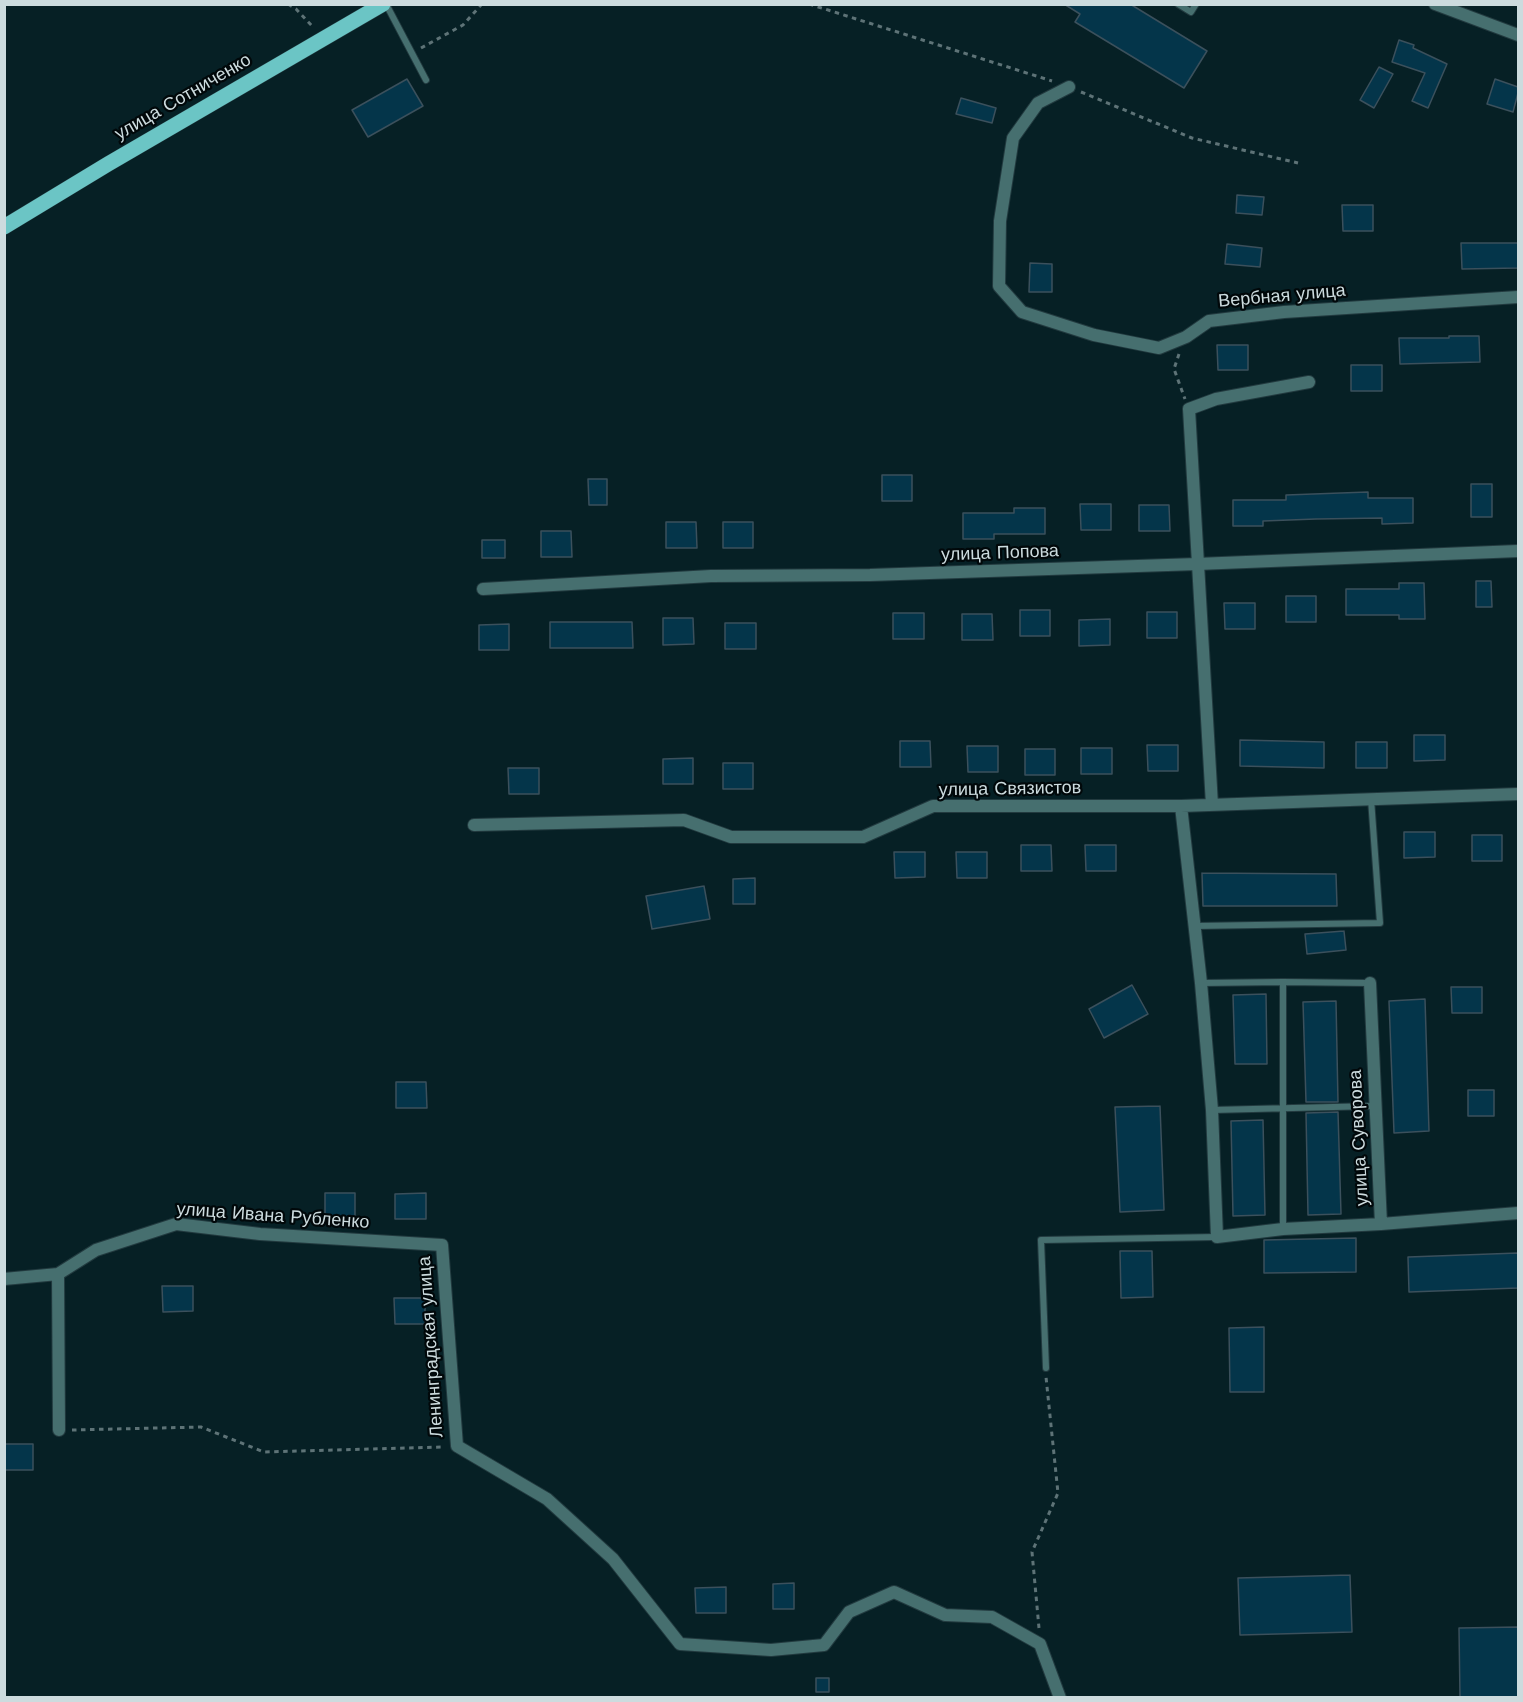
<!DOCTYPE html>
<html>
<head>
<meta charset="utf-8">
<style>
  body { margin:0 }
  #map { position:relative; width:1523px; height:1702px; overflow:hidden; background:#062025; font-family:"Work Sans",sans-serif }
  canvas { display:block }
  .frame { position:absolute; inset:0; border:6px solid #ccdbde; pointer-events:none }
</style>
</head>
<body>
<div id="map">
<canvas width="1523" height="1702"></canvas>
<div class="frame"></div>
</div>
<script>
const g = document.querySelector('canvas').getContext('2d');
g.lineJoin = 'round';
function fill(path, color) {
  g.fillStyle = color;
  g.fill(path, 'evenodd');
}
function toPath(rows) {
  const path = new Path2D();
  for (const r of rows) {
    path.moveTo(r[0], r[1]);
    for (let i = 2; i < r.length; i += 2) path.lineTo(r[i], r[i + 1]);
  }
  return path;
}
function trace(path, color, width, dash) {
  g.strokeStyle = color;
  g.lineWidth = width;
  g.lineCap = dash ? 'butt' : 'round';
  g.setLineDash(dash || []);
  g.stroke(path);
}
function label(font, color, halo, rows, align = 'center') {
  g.font = font + ' "Work Sans",sans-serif';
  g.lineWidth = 4.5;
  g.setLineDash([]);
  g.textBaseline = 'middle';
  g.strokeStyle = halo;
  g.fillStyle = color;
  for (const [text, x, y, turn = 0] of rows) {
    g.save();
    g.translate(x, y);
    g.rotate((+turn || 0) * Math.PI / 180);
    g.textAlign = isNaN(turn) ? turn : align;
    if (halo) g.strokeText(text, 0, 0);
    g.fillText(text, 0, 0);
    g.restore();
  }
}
const building = toPath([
  [1064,4,1130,4,1207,51,1184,88,1075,22,1080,14,1064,4],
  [1399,40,1414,45,1413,48,1447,64,1428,108,1412,101,1425,73,1392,62,1399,40],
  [1379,67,1393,74,1374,108,1360,100,1379,67],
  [407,79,423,106,368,137,352,110,407,79],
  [1495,79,1518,87,1518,93,1513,112,1487,104,1495,79],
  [961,98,996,108,992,123,956,114,961,98],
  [1237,195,1264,197,1262,215,1236,213,1237,195],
  [1342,205,1373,205,1373,231,1343,231,1342,205],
  [1461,243,1518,243,1518,268,1462,269,1461,243],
  [1227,244,1262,248,1260,267,1225,264,1227,244],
  [1030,263,1052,264,1052,292,1029,292,1030,263],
  [1449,336,1479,336,1480,362,1400,364,1399,338,1449,338,1449,336],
  [1217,345,1248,345,1248,370,1218,370,1217,345],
  [1351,365,1382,365,1382,391,1351,391,1351,365],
  [882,475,912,475,912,501,882,501,882,475],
  [588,479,607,479,607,505,589,505,588,479],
  [1471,484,1492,484,1492,517,1471,517,1471,484],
  [1368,492,1368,498,1413,498,1413,523,1382,524,1382,518,1316,519,1263,521,1263,526,1233,526,1233,500,1286,500,1286,495,1368,492],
  [1080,504,1111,504,1111,530,1081,530,1080,504],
  [1139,505,1169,505,1170,531,1139,531,1139,505],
  [1014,508,1045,508,1045,534,994,534,994,539,963,539,963,513,1014,513,1014,508],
  [666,522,696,522,697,548,666,548,666,522],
  [723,522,753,522,753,548,723,548,723,522],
  [541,531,571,531,572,557,541,557,541,531],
  [482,540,505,540,505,558,482,558,482,540],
  [1476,581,1491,581,1492,607,1476,607,1476,581],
  [1399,583,1424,583,1425,619,1399,619,1399,615,1346,615,1346,589,1399,589,1399,583],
  [1286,596,1316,596,1316,622,1286,622,1286,596],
  [1224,603,1255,603,1255,629,1225,629,1224,603],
  [1020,610,1050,610,1050,636,1020,636,1020,610],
  [1147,612,1177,612,1177,638,1147,638,1147,612],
  [893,613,924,613,924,639,893,639,893,613],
  [962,614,992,614,993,640,962,640,962,614],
  [663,618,693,618,694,644,663,645,663,618],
  [1110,619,1110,645,1079,646,1079,620,1110,619],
  [550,622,632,622,633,648,550,648,550,622],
  [725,623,756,623,756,649,725,649,725,623],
  [509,624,509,650,479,650,479,625,509,624],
  [1414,735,1445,735,1445,760,1414,761,1414,735],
  [1240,740,1324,742,1324,768,1240,766,1240,740],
  [900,741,930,741,931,767,900,767,900,741],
  [1356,742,1387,742,1387,768,1356,768,1356,742],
  [1147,745,1178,745,1178,771,1148,771,1147,745],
  [967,746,998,746,998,772,968,772,967,746],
  [1081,748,1112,748,1112,774,1081,774,1081,748],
  [1025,749,1055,749,1055,775,1025,775,1025,749],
  [693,758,693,784,663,784,663,759,693,758],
  [723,763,753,763,753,789,723,789,723,763],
  [508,768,539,768,539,794,509,794,508,768],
  [1404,832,1435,832,1435,857,1404,858,1404,832],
  [1472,835,1502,835,1502,861,1472,861,1472,835],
  [1021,845,1051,845,1052,871,1021,871,1021,845],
  [1085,845,1116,845,1116,871,1086,871,1085,845],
  [894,852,925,852,925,877,895,878,894,852],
  [956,852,987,852,987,878,957,878,956,852],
  [1202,873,1336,874,1337,906,1203,906,1202,873],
  [755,878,755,904,733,904,733,879,755,878],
  [704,886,710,919,652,929,646,896,704,886],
  [1344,931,1346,950,1307,954,1305,934,1344,931],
  [1132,985,1148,1014,1104,1038,1089,1009,1132,985],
  [1451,987,1482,987,1482,1013,1452,1013,1451,987],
  [1266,994,1267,1064,1235,1064,1233,995,1266,994],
  [1425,999,1429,1131,1394,1133,1389,1001,1425,999],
  [1336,1001,1338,1102,1306,1102,1303,1002,1336,1001],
  [396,1082,426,1082,427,1108,396,1108,396,1082],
  [1468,1090,1494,1090,1494,1116,1468,1116,1468,1090],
  [1160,1106,1164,1210,1120,1212,1115,1107,1160,1106],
  [1338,1112,1341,1214,1308,1215,1306,1113,1338,1112],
  [1263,1120,1265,1215,1233,1216,1231,1121,1263,1120],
  [325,1193,355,1193,355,1218,325,1219,325,1193],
  [426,1193,426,1219,395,1219,395,1194,426,1193],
  [1356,1238,1356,1272,1264,1273,1264,1240,1356,1238],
  [1120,1251,1152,1251,1153,1297,1121,1298,1120,1251],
  [1518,1253,1518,1288,1409,1292,1408,1257,1518,1253],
  [162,1286,193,1286,193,1311,163,1312,162,1286],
  [394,1298,425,1298,425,1324,395,1324,394,1298],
  [1264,1327,1264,1392,1230,1392,1229,1328,1264,1327],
  [4,1444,33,1444,33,1470,4,1470,4,1444],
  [1350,1575,1352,1632,1240,1635,1238,1578,1350,1575],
  [794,1583,794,1609,773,1609,773,1584,794,1583],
  [726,1587,726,1613,696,1613,695,1588,726,1587],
  [1518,1627,1518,1698,1460,1698,1459,1628,1518,1627],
  [816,1678,829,1678,829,1692,816,1692,816,1678]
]);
fill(building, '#04354a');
trace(building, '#3b505c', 1.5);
const service = toPath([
  [386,4,426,80],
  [1178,4,1191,12,1196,4],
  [1194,926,1380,923,1371,799],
  [1283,982,1283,1229],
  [1201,983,1283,982,1369,983],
  [1212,1110,1374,1106],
  [1046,1368,1041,1240,1217,1237]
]);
const minor = toPath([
  [1435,4,1518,35],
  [1069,87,1038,103,1013,138,1000,221,999,286,1022,312,1094,335,1159,348,1186,337,1209,321,1284,312,1518,297],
  [483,589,711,576,870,575,1197,564,1518,551],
  [1212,805,1189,409,1216,399,1309,382],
  [1181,806,1201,983,1212,1110,1217,1237,1283,1229,1381,1224],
  [474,825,684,820,731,837,863,837,933,806,1181,806,1518,794],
  [1370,983,1381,1224,1518,1213],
  [58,1274,59,1430],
  [4,1279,58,1274,96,1250,176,1224,260,1234,442,1245,457,1446,547,1499,613,1559,680,1644,771,1650,824,1645,849,1612,894,1592,945,1615,992,1617,1040,1644,1060,1698]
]);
const primary = toPath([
  [4,227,108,164,383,4]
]);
trace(service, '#223a3f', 8);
trace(minor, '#223a3f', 14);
trace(primary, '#223a3f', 16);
trace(toPath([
  [288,4,296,9,313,27],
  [809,4,1052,81],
  [421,48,463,25,482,4],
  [1081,92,1192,138,1298,163],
  [1179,354,1174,369,1185,399],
  [72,1430,201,1427,264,1452,445,1447],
  [1039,1628,1032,1552,1058,1493,1046,1377]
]), '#5e7377', 3, [4.5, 4.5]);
trace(service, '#466f6f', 6);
trace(minor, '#466f6f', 12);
trace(primary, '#6bc5c5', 15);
label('18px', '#ccdbde', '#01080a', [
  ["улица Сотниченко",183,97,-30],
  ["Вербная улица",1282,296,-5],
  ["улица Попова",1000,553,-2],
  ["улица Связистов",1010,789,-1],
  ["улица Суворова",1359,1138,-93],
  ["улица Ивана Рубленко",273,1216,4],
  ["Ленинградская улица",431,1347,-94]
]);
</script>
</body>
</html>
